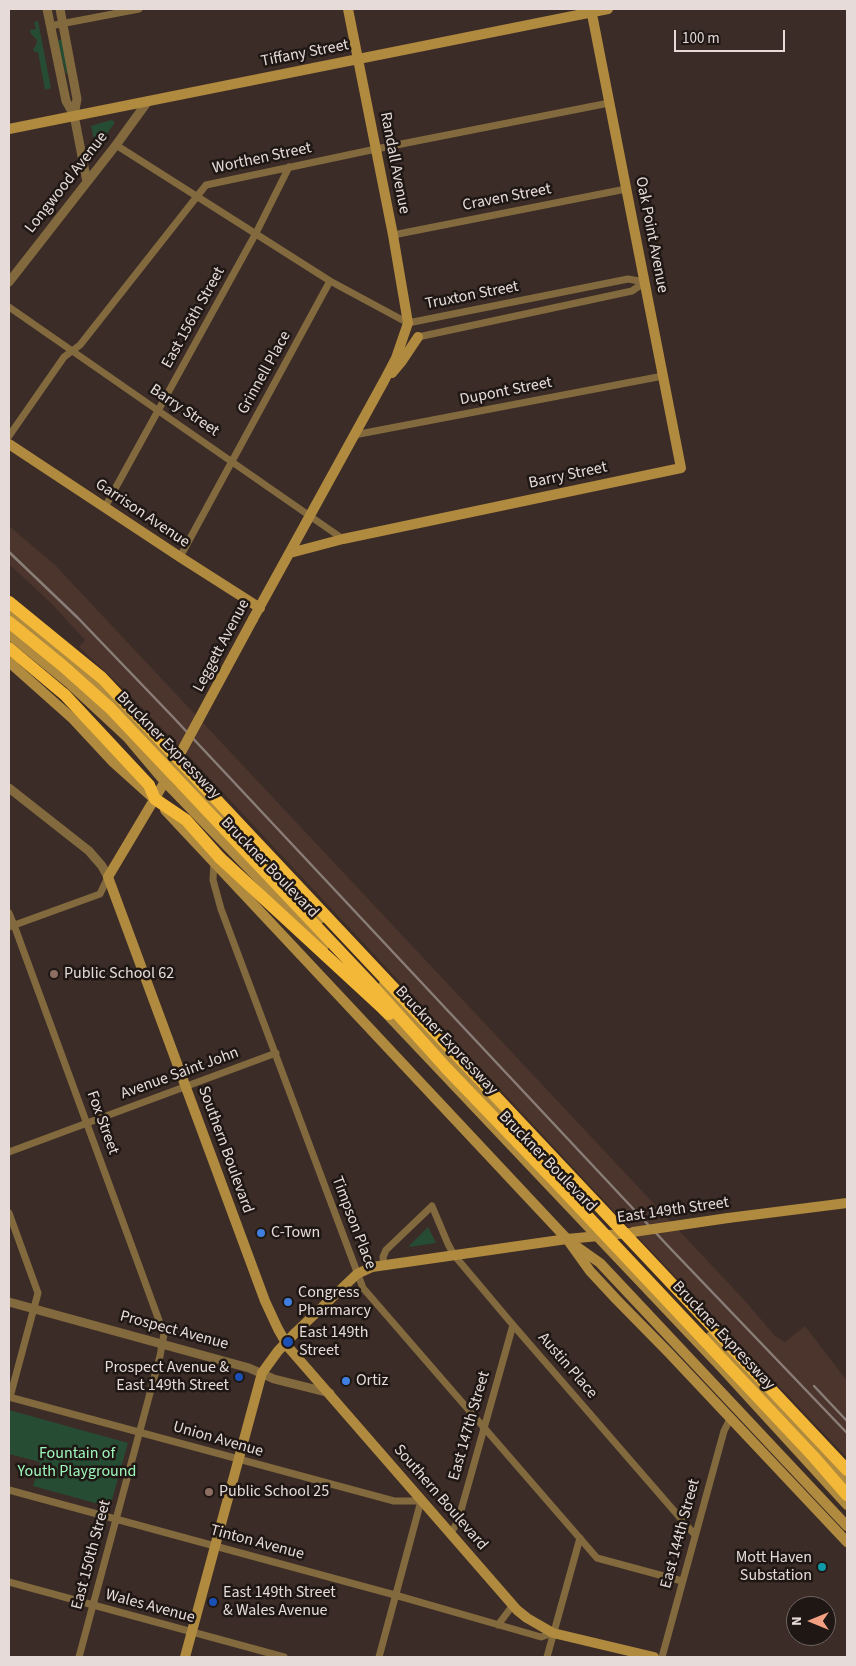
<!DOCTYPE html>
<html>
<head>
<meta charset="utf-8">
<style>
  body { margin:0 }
  #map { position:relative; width:856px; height:1666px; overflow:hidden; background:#3c2c27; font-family:"Source Sans 3",sans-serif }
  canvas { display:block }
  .frame { position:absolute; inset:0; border:10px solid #e6dbd8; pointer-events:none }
  .north { position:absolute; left:786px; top:1596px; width:50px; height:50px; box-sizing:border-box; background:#1e1714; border:1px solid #6e6562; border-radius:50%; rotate:270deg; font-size:14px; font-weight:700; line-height:20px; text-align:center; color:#e6dbd8 }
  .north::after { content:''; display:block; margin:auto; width:18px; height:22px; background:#f2a081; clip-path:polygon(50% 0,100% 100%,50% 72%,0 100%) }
  .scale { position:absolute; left:674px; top:30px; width:111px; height:22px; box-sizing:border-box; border:2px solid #e6dbd8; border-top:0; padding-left:6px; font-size:15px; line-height:18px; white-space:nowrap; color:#e6dbd8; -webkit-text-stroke:4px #1e1714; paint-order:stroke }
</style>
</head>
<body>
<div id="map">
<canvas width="856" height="1666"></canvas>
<div class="frame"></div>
<div class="north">N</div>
<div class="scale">100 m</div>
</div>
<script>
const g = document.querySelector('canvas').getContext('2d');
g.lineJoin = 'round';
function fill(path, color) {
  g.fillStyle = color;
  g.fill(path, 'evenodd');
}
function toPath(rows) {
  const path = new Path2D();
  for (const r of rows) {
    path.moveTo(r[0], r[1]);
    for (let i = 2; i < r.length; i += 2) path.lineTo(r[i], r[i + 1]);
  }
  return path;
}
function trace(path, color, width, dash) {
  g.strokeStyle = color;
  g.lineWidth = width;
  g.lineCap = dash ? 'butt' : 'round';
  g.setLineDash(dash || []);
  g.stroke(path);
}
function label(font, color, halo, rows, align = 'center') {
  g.font = font + ' "Source Sans 3",sans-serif';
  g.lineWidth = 5;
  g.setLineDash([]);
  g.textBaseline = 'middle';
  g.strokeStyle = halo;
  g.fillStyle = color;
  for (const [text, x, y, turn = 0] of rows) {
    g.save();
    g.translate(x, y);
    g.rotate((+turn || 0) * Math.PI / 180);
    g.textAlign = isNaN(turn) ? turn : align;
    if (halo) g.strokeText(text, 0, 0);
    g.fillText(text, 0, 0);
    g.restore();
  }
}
fill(toPath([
  [9,526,54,564,747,1303,775,1336,785,1342,805,1326,847,1381,847,1458,624,1222,200,768,128,693,79,647,85,640,52,604,9,564]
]), '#4b352c');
fill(toPath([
  [38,21,51,88,45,90,38,52,35,52,33,49,36,45,37,40,31,34,30,30,36,29,34,22],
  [62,39,68,73,66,74,57,41],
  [111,120,114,121,114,124,99,144,95,144,91,126],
  [428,1227,436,1243,409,1247,409,1246],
  [9,1410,128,1443,110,1507,33,1486,40,1462,9,1454]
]), '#274c34');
trace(toPath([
  [50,26,139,9],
  [116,145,330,281,408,323,628,279,645,282],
  [393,235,626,189],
  [9,307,343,539],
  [418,337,632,291,645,282],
  [354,435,663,376],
  [9,436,64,357,80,345,206,185,376,149,609,103],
  [105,507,256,233,289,167],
  [180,557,330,281],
  [214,861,213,880,221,909,363,1288,597,1558,682,1581],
  [9,913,14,925,164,1334,160,1356,79,1657],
  [9,927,100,894,108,877],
  [9,1152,276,1053],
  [9,1213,38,1293,10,1397],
  [384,1265,383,1257,386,1250,432,1206,448,1244,454,1255,513,1325,695,1535],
  [9,1397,394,1501,421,1501,379,1657],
  [9,1490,395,1595,541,1637,553,1633],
  [451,1533,458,1521,513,1325],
  [9,1582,284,1657],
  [498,1625,513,1605],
  [547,1657,580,1538],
  [662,1657,724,1431,730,1419]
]), '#826a3e', 7);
trace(toPath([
  [47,9,66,101,74,115],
  [60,9,77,99,74,115,87,182],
  [9,282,116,145,148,101],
  [9,788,89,851,102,866,108,877],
  [9,1302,249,1368,274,1379,330,1393]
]), '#826a3e', 9);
trace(toPath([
  [9,129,608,9],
  [392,373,402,361,418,337],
  [9,444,180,557,260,608],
  [290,553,343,539,681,468,591,9],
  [9,611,100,688,320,919],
  [253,619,384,381,396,358,408,323,393,235,348,9],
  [9,634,70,684,127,737,165,782,324,946],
  [9,662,73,719,113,762,153,798],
  [167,778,108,877,265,1301,278,1329,289,1348,517,1610,527,1618,553,1633,654,1657],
  [165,810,567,1239,590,1271,616,1299,669,1353,847,1542],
  [383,986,523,1140],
  [383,1010,721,1367,847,1505],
  [728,1218,847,1203],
  [576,1246,600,1263,847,1526],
  [710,1337,847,1481],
  [185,1657,262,1373,278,1351,296,1332,357,1274,372,1267,567,1239,630,1233]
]), '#af8a3f', 10);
trace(toPath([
  [9,648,65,695,149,785,155,799,186,820,220,858],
  [447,1069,548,1174]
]), '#f3b837', 12);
trace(toPath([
  [9,552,78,618,172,716,669,1247,847,1433],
  [814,1386,847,1421]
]), '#8a7d78', 2.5);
trace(toPath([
  [180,754,253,619],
  [633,1232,728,1218]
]), '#af8a3f', 10);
trace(toPath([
  [9,602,102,678,847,1470],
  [9,622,63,666,110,708,368,981,447,1069],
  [220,858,389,1014],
  [548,1174,813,1456,847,1495]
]), '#f3b837', 12);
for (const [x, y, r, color] of [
  [54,974,5,"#8d6e63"],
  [261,1233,5,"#3f7fe0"],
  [288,1302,5,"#3f7fe0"],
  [288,1342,6,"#1a4fb4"],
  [239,1377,5,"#1a4fb4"],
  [346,1381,5,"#3f7fe0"],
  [209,1492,5,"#8d6e63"],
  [822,1567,5,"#0f9aa8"],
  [213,1602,5,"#1a4fb4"]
]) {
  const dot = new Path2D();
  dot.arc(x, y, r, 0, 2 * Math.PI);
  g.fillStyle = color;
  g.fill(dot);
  trace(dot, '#1e1714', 2);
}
label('16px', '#e6dbd8', '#1e1714', [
  ["Tiffany Street",305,54,-11],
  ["Worthen Street",262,159,-12],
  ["Randall Avenue",394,163,79],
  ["Longwood Avenue",67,183,-52],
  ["Craven Street",507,198,-11],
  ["Oak Point Avenue",651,235,79],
  ["Truxton Street",472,296,-11],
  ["East 156th Street",194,318,-61],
  ["Grinnell Place",265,373,-61],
  ["Dupont Street",506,392,-11],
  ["Barry Street",184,411,34],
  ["Barry Street",568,476,-12],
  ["Garrison Avenue",142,514,34],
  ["Leggett Avenue",222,646,-62],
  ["Bruckner Expressway",168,746,46],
  ["Bruckner Boulevard",269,868,46],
  ["Bruckner Expressway",446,1041,47],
  ["Avenue Saint John",180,1074,-20],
  ["Fox Street",102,1123,70],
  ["Southern Boulevard",225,1150,70],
  ["Bruckner Boulevard",547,1162,46],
  ["East 149th Street",673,1211,-8],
  ["Timpson Place",353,1223,69],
  ["Prospect Avenue",174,1331,15],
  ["Bruckner Expressway",723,1336,47],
  ["Austin Place",567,1366,49],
  ["East 147th Street",470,1426,-74],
  ["Union Avenue",218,1440,16],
  ["Southern Boulevard",440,1498,49],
  ["East 144th Street",681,1534,-75],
  ["Tinton Avenue",257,1543,15],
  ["East 150th Street",92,1555,-75],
  ["Wales Avenue",150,1607,15]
]);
label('16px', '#e6dbd8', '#1e1714', [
  ["Public School 62",64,974],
  ["C-Town",271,1233],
  ["Congress",298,1293],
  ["Pharmarcy",298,1311],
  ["East 149th",299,1333],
  ["Street",299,1351],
  ["Prospect Avenue &",229,1368,"right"],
  ["East 149th Street",229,1386,"right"],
  ["Ortiz",356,1381],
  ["Public School 25",219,1492],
  ["Mott Haven",812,1558,"right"],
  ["Substation",812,1576,"right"],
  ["East 149th Street",223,1593],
  ["& Wales Avenue",223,1611]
], 'left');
label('16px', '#9ef8bb', '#1e1714', [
  ["Fountain of",77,1454],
  ["Youth Playground",77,1472]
]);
</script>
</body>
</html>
